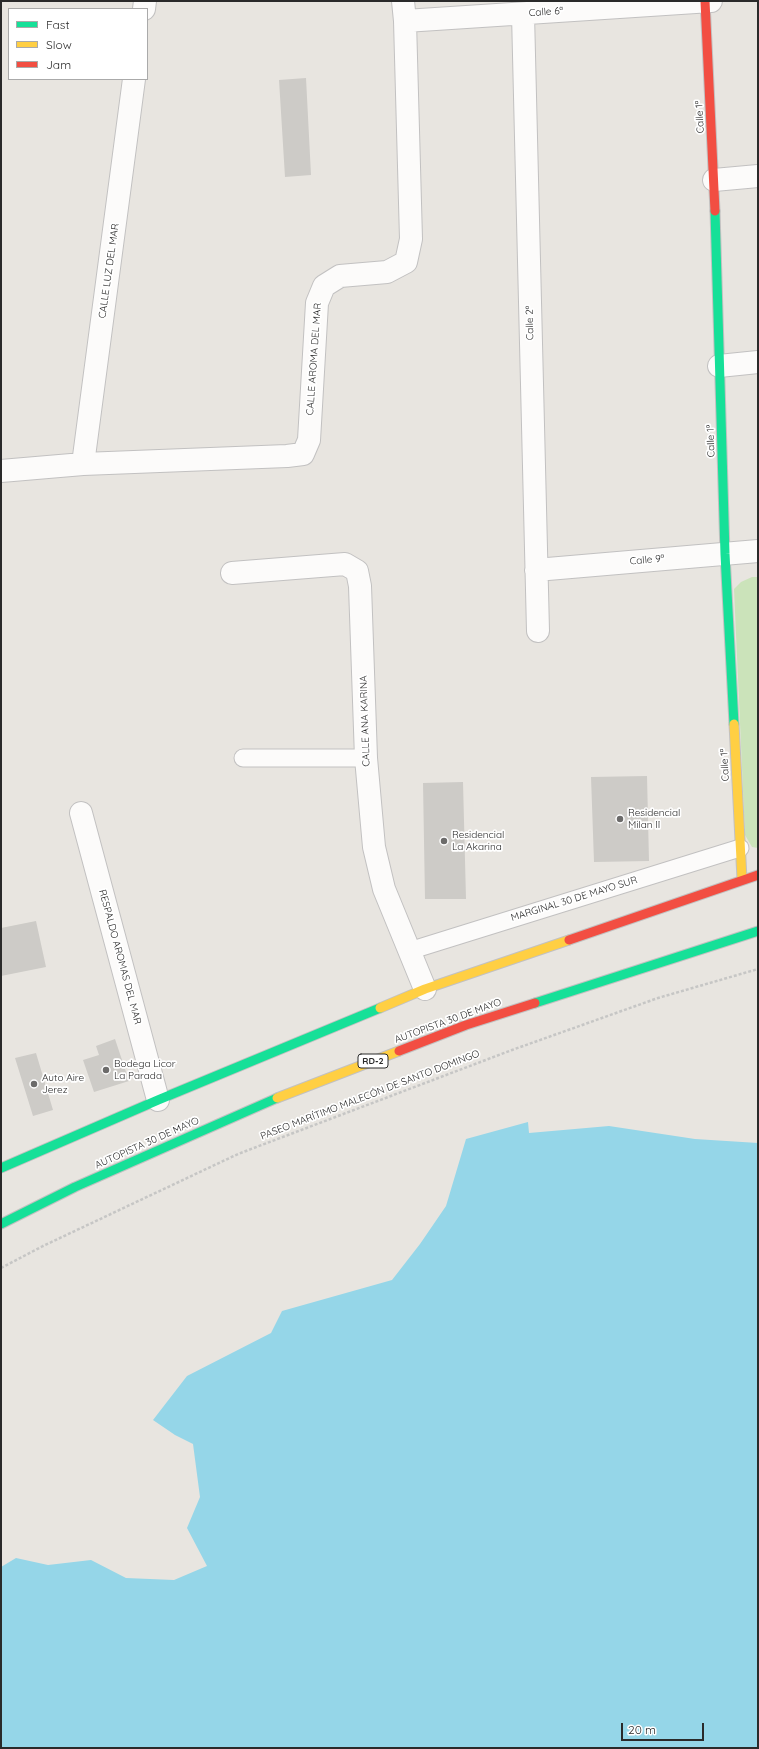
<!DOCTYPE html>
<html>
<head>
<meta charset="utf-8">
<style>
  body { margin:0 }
  #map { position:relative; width:759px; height:1749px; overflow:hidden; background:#e8e5e0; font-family:Quicksand,sans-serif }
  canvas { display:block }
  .frame { position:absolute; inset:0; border:2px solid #2a2a2a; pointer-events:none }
  .legend { position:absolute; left:8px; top:8px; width:140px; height:72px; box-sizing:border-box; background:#fff; border:1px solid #aaa; margin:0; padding:5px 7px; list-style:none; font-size:12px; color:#2a2a2a }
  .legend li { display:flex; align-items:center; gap:8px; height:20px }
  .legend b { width:20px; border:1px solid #aaa }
  .scale { position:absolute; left:621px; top:1723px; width:83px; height:18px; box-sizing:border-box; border:2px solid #2a2a2a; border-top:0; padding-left:5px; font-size:12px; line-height:14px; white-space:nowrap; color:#2a2a2a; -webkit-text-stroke:3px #fff; paint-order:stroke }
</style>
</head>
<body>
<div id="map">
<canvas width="759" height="1749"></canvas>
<div class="frame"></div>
<ul class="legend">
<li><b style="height:5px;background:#16e098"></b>Fast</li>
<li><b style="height:5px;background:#ffcf43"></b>Slow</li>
<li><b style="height:5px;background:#f24e42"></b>Jam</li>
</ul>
<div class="scale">20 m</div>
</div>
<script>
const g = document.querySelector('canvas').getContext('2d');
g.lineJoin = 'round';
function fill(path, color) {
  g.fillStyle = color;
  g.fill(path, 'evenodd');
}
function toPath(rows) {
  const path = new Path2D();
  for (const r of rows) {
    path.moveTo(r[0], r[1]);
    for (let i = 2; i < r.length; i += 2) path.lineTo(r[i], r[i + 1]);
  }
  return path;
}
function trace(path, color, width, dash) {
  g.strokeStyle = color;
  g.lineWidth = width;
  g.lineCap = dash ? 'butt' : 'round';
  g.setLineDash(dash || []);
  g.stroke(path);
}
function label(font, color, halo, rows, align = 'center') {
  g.font = font + ' Quicksand,sans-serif';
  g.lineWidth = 3.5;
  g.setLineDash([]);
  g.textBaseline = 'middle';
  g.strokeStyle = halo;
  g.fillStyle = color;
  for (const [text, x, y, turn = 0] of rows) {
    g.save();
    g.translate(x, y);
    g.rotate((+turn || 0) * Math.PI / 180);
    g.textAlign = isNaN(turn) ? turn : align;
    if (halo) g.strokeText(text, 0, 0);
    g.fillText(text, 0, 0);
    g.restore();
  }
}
fill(toPath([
  [752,577,758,577,758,848,752,847,745,835,734,589,741,582]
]), '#cbe3ba');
fill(toPath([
  [528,1122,529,1133,609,1126,695,1139,758,1143,758,1748,1,1748,1,1567,16,1558,48,1565,91,1560,126,1578,174,1580,207,1566,187,1528,200,1497,193,1444,175,1435,153,1420,187,1376,271,1333,282,1311,392,1280,420,1244,446,1206,466,1139]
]), '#95d6e8');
fill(toPath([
  [306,78,311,175,285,177,279,80],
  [647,776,649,861,594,862,591,777],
  [463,782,466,899,425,899,423,783],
  [36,921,46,967,1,976,1,928],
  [115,1039,129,1081,94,1092,83,1060,99,1055,96,1046],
  [36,1053,53,1110,33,1116,15,1058]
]), '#cdcbc7');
const lane = toPath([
  [243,758,366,758],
  [409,951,740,848]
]);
const street = toPath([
  [144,9,145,1],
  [523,14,538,631],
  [405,21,711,1],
  [714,180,758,176],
  [719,366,758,362],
  [83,464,134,79],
  [1,471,83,464,287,456,303,454,309,440,317,303,324,286,340,276,387,272,406,262,411,239,405,21,403,1],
  [536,570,758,551],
  [232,573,345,564,357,571,360,586,366,758,374,847,384,889,425,989],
  [81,813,158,1100]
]);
const fast = toPath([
  [715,211,725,554,734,724],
  [535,1003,758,931],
  [1,1168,158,1100,380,1008],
  [1,1224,75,1187,277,1098]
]);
const slow = toPath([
  [734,724,742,879],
  [380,1008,425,989,569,940],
  [277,1098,399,1051]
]);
const jam = toPath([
  [705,1,715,211],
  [569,940,758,875],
  [399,1051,466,1025,535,1003]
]);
trace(lane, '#c2c1c1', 19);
trace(street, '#c2c1c1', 24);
trace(fast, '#c2c1c1', 11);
trace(slow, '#c2c1c1', 11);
trace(jam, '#c2c1c1', 11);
trace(toPath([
  [1,1268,43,1246,238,1154,512,1050,658,998,758,969]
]), '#c6c6c5', 2.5, [3, 2]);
trace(lane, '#fcfbfa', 17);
trace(street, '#fcfbfa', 22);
trace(fast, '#16e098', 9);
trace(slow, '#ffcf43', 9);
trace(jam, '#f24e42', 9);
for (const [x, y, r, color] of [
  [620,819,4,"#6c6b6a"],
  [444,841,4,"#6c6b6a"],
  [106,1070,4,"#6c6b6a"],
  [34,1084,4,"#6c6b6a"]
]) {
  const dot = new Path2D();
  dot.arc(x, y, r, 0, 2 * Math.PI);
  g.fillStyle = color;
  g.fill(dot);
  trace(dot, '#fff', 1.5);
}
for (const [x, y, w] of [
  [373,1061,30]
]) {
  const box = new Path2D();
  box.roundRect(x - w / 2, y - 7, w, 14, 3);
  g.fillStyle = '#fff';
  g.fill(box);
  trace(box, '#2a2a2a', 1);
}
label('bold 9px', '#2a2a2a', null, [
  ["RD-2",373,1061]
]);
label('10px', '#2a2a2a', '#fff', [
  ["Calle 6ª",546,12,-4],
  ["Calle 1ª",700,117,-93],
  ["CALLE LUZ DEL MAR",109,271,-82],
  ["Calle 2ª",530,323,-91],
  ["CALLE AROMA DEL MAR",314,359,-86],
  ["Calle 1ª",711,441,-92],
  ["Calle 9ª",647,560,-5],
  ["CALLE ANA KARINA",365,721,-92],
  ["Calle 1ª",725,765,-93],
  ["MARGINAL 30 DE MAYO SUR",574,899,-17],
  ["RESPALDO AROMAS DEL MAR",120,957,75],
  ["AUTOPISTA 30 DE MAYO",448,1021,-20],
  ["PASEO MARÍTIMO MALECÓN DE SANTO DOMINGO",370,1095,-21],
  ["AUTOPISTA 30 DE MAYO",147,1143,-24]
]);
label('10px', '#2a2a2a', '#fff', [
  ["Residencial",628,813],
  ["Milan II",628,825],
  ["Residencial",452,835],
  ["La Akarina",452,847],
  ["Bodega Licor",114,1064],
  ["La Parada",114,1076],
  ["Auto Aire",42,1078],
  ["Jerez",42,1090]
], 'left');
</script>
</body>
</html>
